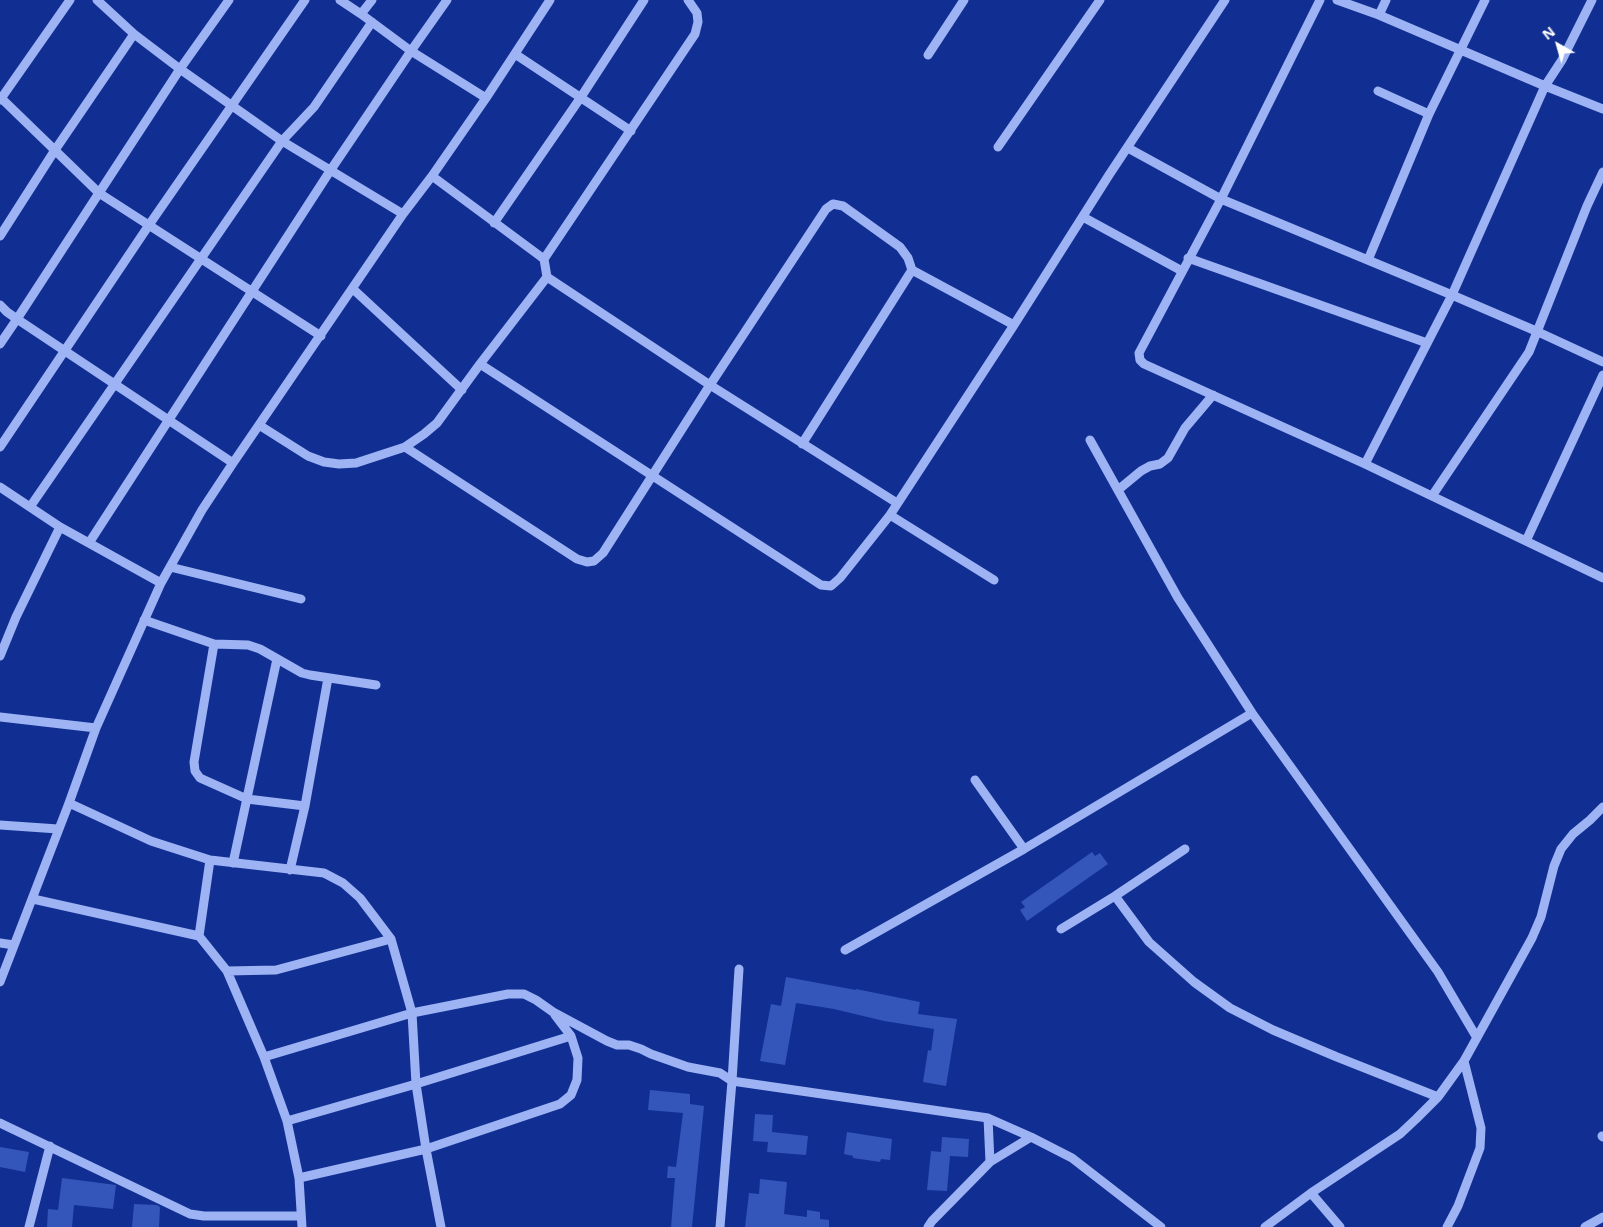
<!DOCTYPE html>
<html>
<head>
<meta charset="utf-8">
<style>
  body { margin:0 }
  #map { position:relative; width:1603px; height:1227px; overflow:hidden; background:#112f92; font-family:"Noto Sans",sans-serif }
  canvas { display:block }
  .north { position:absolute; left:1533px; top:20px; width:50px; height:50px; -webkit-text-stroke:4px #112f92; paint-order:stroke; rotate:322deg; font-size:14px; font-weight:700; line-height:20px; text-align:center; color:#fff }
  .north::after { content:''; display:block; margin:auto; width:18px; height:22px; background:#fff; clip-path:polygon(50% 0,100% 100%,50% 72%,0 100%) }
</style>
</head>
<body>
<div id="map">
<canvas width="1603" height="1227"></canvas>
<div class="north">N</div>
</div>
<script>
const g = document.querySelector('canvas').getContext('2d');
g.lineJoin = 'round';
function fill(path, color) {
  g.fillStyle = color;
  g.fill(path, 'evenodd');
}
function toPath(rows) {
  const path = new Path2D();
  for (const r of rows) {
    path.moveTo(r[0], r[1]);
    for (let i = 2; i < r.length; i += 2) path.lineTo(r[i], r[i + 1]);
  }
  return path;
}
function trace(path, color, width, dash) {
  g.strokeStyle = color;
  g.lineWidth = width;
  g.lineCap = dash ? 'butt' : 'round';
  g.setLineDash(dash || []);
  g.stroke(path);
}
fill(toPath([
  [1092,852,1095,856,1100,853,1108,864,1027,921,1020,910,1025,907,1021,902],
  [786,977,856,990,856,989,920,1002,918,1014,957,1019,946,1086,923,1082,928,1050,931,1051,934,1029,884,1021,834,1009,796,1003,785,1065,760,1061,771,1004,781,1006],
  [650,1090,690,1094,690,1104,704,1106,692,1227,671,1227,675,1178,667,1178,668,1166,676,1167,683,1113,648,1110],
  [755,1114,773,1115,772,1132,808,1136,806,1155,767,1152,768,1142,753,1141],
  [847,1132,892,1139,890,1160,881,1159,880,1162,853,1158,853,1156,844,1154],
  [942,1137,969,1139,968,1157,950,1156,947,1191,927,1190,931,1151,941,1152],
  [0,1147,29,1152,25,1172,0,1167],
  [62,1178,116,1185,113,1209,74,1205,72,1227,47,1227,48,1209,58,1210],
  [760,1179,787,1182,784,1214,807,1217,807,1210,820,1212,820,1219,829,1220,829,1227,745,1227,749,1193,759,1194],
  [134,1204,157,1205,160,1207,159,1227,132,1227]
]), '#3455b9');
trace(toPath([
  [340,0,361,14],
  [372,0,361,14,411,51,486,98],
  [1320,0,1221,199,1139,353,1140,360,1144,364,1365,464,1603,578],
  [1337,0,1379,15,1545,86,1603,109],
  [1379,15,1386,0],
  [372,22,314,107,282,141,403,214],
  [515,54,631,131],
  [928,55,964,0],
  [1378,91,1429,114],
  [1,98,99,193,180,69,229,0],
  [0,100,70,0],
  [998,147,1100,0],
  [1128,148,1221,199,1452,295,1536,331,1603,362],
  [432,176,544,259,547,277],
  [1083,217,1182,271],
  [494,223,581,97,644,0],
  [0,236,55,150,134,34],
  [1188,258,1427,343],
  [544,259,695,34,698,22,697,13,688,0],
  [1368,260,1429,114,1485,0],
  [912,270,1014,325],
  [353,289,462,390],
  [0,305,7,312,17,319,0,344],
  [480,364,821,585,831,586,840,578,890,515,1014,325,1109,175,1225,0],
  [259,425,308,456,324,462,339,464,356,463,405,447,424,434,437,423,480,364,547,277,710,385,897,503],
  [1090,440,1178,598,1252,713,1438,972,1477,1038],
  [0,447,149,225,305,0],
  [405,447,577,559,587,562,594,561,603,553,710,385,826,209,833,204,843,206,900,247,908,258,912,270,802,444],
  [233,463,17,319,99,193,321,336],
  [1365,464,1452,295,1545,86,1562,60,1592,0],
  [0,487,60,527,161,583],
  [1118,490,1141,471,1150,466,1160,464,1168,458,1185,428,1213,395],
  [1432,496,1529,352,1587,206,1603,172],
  [30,507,282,141,180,69,134,34,97,0],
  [890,515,994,580],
  [1526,541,1603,375],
  [89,543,330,171,411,51,447,0],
  [170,567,301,599],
  [144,620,214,644,248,645,260,649,302,673,310,675,376,685],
  [214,644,194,762,195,771,200,778,247,799,305,806],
  [0,656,16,617,60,527],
  [0,717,96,728],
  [975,780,1024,849],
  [69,803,151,841,210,860,324,873,343,883,360,898,391,939,412,1013,508,994,524,994,536,1000,553,1012,607,1041,617,1045,629,1045,641,1049,651,1054,688,1067,720,1073,732,1081],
  [0,825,58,829],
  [233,863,277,659],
  [290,870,305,806,328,678],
  [1115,896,1149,942,1194,982,1230,1008,1273,1030,1337,1057,1438,1097],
  [33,899,199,936,227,971,264,1057,287,1121,299,1178,302,1227],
  [1061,929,1115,896,1185,849],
  [199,936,210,860],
  [0,943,14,945],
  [845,950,1024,849,1252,713],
  [227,971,276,970,391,939],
  [0,982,69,803,96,728,161,583,202,510,233,463,403,214,432,176,486,98,550,0],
  [264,1057,412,1013,416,1084,426,1149,299,1178],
  [732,1081,739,969],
  [988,1118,990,1162],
  [287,1121,416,1084,571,1036],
  [0,1123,190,1214,204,1216,301,1216],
  [1602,1136,1603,1137],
  [1311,1193,1340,1227],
  [29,1227,50,1146],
  [441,1227,426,1149,560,1104,571,1095,577,1080,578,1058,571,1036,555,1015],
  [720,1227,732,1081,988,1118,1031,1137,1072,1158,1161,1227],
  [928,1227,932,1221,990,1162,1031,1137],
  [1265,1227,1311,1193,1400,1134,1416,1119,1438,1097,1464,1061,1532,938,1541,917,1554,866,1561,849,1573,834,1590,820,1603,807],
  [1447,1227,1458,1206,1480,1148,1481,1128,1464,1061],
  [1585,1227,1603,1217]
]), '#9db3f3', 9);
</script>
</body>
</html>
